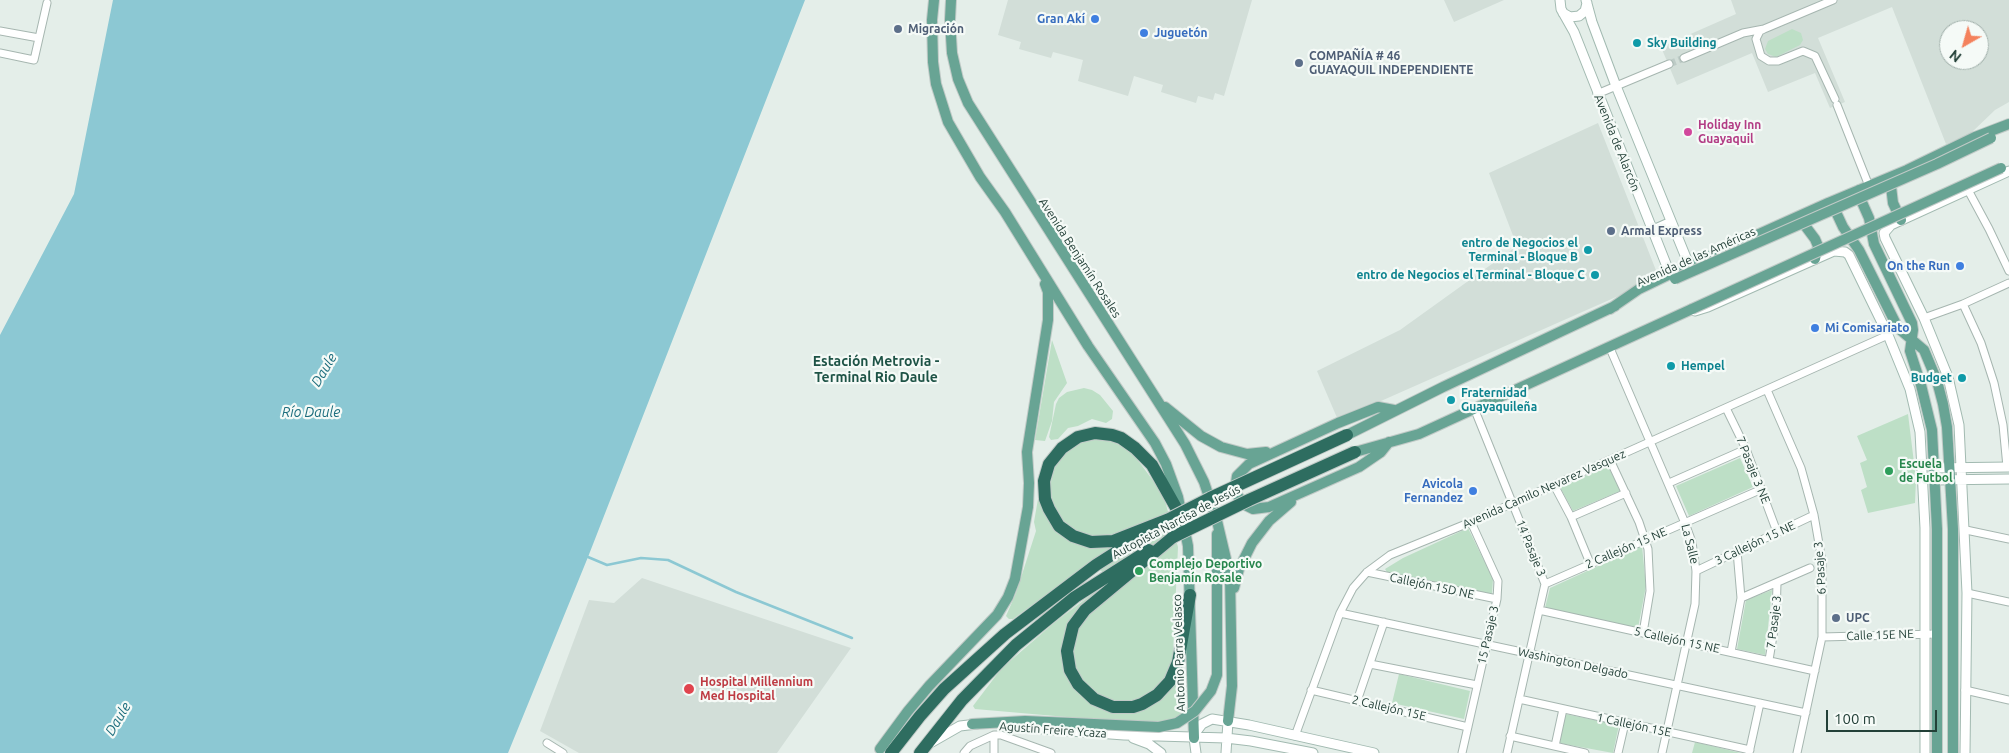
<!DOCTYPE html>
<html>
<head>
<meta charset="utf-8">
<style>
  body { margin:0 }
  #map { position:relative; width:2009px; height:753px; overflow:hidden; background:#e4eee9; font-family:Ubuntu,sans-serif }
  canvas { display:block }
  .north { position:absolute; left:1939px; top:20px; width:50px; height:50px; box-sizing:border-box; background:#f5faf7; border:1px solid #a1b0ab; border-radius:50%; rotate:218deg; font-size:14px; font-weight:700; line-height:20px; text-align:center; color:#234038 }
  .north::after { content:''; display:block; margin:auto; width:18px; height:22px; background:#f4815c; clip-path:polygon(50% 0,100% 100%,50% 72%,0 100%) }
  .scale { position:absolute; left:1826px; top:710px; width:111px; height:22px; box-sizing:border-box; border:2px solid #234038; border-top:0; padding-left:6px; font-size:15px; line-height:18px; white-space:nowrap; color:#234038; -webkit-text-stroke:4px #f5faf7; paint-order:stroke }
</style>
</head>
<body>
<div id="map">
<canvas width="2009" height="753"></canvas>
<div class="north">N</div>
<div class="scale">100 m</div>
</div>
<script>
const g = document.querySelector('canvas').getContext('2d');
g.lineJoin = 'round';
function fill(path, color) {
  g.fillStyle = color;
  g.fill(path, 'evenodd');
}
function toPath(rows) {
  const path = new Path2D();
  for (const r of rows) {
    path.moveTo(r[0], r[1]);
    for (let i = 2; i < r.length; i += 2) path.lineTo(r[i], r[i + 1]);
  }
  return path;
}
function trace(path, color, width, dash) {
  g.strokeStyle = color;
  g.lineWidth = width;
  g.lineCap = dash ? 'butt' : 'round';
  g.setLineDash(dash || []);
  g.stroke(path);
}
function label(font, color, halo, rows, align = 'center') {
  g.font = font + ' Ubuntu,sans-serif';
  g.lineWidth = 4.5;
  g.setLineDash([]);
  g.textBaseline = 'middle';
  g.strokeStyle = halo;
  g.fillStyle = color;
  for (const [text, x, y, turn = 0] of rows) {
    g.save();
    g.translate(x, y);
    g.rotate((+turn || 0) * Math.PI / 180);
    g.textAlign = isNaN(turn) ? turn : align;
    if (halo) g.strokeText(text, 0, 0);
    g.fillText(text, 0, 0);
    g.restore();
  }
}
fill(toPath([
  [1008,0,1252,0,1224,96,1215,93,1213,100,1198,96,1196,103,1161,92,1163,85,1134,76,1128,96,1078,81,1083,60,1053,52,1051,58,1019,49,1021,42,998,35],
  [1444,0,1504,0,1454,22],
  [1731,0,2009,0,2009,102,1995,110,1970,134,1946,144,1892,7,1818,38,1845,102,1830,108,1815,73,1768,92,1752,53,1677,85,1661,47,1736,14],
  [1949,30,1979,30,1979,60,1949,60],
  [1598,123,1659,278,1338,420,1317,371,1400,330,1517,246,1489,173],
  [642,578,851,648,777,753,579,753,540,731,589,600,614,603]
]), '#d2ded8');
fill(toPath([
  [1792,29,1801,33,1803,40,1800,45,1776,57,1768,54,1765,49,1768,41],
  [1052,340,1067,383,1054,402,1052,421,1045,441,1035,440],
  [1084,388,1092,390,1100,395,1113,411,1112,419,1106,423,1092,419,1078,426,1068,428,1058,439,1051,440,1049,437,1056,404,1059,398,1067,392],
  [1908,414,1916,479,1915,503,1868,513,1861,490,1867,487,1860,463,1867,460,1857,436],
  [1097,439,1111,441,1124,447,1134,455,1160,490,1165,501,1178,547,1173,653,1183,664,1184,715,1175,720,1147,724,975,709,973,706,976,702,1001,669,1055,622,1108,582,1095,560,1013,619,1009,619,1006,616,1016,593,1036,531,1034,522,1038,499,1052,527,1057,533,1064,537,1069,529,1056,514,1049,491,1054,468,1069,449,1084,441],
  [1740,458,1753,487,1689,516,1676,486],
  [1608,466,1620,491,1573,511,1560,487],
  [1468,528,1493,579,1492,594,1387,572,1385,569,1403,558],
  [1642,546,1646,586,1638,628,1545,608,1550,588],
  [1772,590,1765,655,1737,649,1746,600],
  [1399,674,1470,691,1464,719,1392,703],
  [1565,714,1619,725,1613,753,1559,743],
  [1695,742,1741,753,1692,753]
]), '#bddfc6');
fill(toPath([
  [113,0,805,0,588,557,508,753,0,753,0,335,74,194]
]), '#8cc8d3');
trace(toPath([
  [588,557,607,565,641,558,668,560,736,592,852,638]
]), '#8cc8d3', 2.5);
trace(toPath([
  [1669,64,1684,58]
]), '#bdcbc6', 7, [7, 3.5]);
const street = toPath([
  [1833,0,1764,29,1760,31,1756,39,1761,56,1769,61,1778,61,1803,51,1815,56,1835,99],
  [0,31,39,38],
  [0,53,34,60,47,3],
  [1684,58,1743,33,1764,29],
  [1597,94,1669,64],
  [1837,105,1869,186],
  [1968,190,1989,229,2009,271],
  [1963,304,1981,343,1994,383,2003,425,2007,467],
  [1924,318,1963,304,2009,283],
  [1609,346,1685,523,1692,542,1696,571,1695,604,1662,753],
  [1767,390,1801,468,1814,515,1822,561,1822,637,1797,753],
  [1474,408,1545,584,1507,753],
  [1726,408,1746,449,1777,532],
  [1610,460,1639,522,1648,549,1650,591,1643,633],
  [1669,483,1746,449],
  [1554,485,1571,517,1590,563],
  [1571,517,1626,493],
  [1966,530,2009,539],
  [1696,571,1814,515],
  [1367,572,1497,599],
  [1545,584,1762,489],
  [1967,593,2009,602],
  [1741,598,1810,568],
  [1539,610,1815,671],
  [1340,613,1806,713],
  [1822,637,1937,634],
  [1731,652,1741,598,1737,551],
  [1769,660,1776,618,1777,583],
  [1370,664,1477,685],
  [1311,690,1468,727],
  [1965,690,2009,700],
  [1519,699,1750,750],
  [1357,701,1384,622],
  [994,735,994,753],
  [1295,736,1340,613,1353,588,1367,572,1390,555,1471,522,1888,335],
  [1510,736,1585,753],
  [547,743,563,753],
  [1555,746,1563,709],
  [964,753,970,746,994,735,1001,735,1051,753],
  [1462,753,1497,599,1498,581,1471,522],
  [1618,753,1625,723],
  [1749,753,1760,703]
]);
const secondary = toPath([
  [1560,0,1561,9,1574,32,1670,274],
  [1586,0,1592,22,1616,86,1689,265],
  [1563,13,1570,17,1579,16,1585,11,1587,3],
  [1653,230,1671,222],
  [1695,311,1708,307,1834,251,1845,252,1849,255,1888,335,1910,389,1920,432,1925,528,1925,753],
  [1934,468,2009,467],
  [1935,480,2009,479],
  [1003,726,1124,735,1226,738,1251,741,1313,753],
  [1133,738,1149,744,1161,753],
  [932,742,960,726,977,724],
  [1196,753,1194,738,1196,732,1202,724,1212,719,1249,725,1374,753],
  [1226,753,1228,721],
  [1965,753,1967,593,1959,425,1948,377,1924,318,1885,238,1884,233,1891,225,2009,171]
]);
const primary = toPath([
  [934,0,932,20,933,62,936,84,948,122,980,177,1005,212,1088,346,1155,443,1166,464,1178,497,1188,546,1194,738],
  [951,0,950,20,952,53,958,79,968,103,1185,444,1204,482,1217,521,1230,576,1232,686,1228,721],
  [1890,178,1893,203,1901,220],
  [1859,190,1861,200,1869,218,1874,244,1912,323,1913,330,1910,351,1921,385,1932,430,1937,529,1937,753],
  [1828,203,1836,212,1843,227,1859,250,1898,328,1924,350,1937,381,1943,404,1947,427,1953,529,1953,753],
  [1796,218,1803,223,1815,239,1818,246,1815,259],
  [1610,309,1639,289,1670,274,1828,203,1907,170,1975,137,2009,124],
  [1165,407,1201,436,1221,447,1247,454,1266,452],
  [1347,435,1443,387,1615,306],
  [1389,442,1381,452,1359,467,1269,507,1253,509,1245,505,1237,495,1235,489,1237,476,1249,464,1338,423,1378,407,1394,410],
  [1355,452,1419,434,1692,309],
  [1217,534,1217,588],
  [1234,588,1239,569,1252,543,1269,521,1291,502],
  [972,724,1025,721,1072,723],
  [880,749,908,711,929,686,997,615,1008,597,1015,579,1028,507,1029,483,1027,452,1048,320,1048,292,1045,284]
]);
const highway = toPath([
  [1169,519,1113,541,1091,542,1073,536,1059,526,1049,509,1045,499,1044,481,1049,464,1062,448,1078,437,1095,433,1112,435,1121,438,1135,448,1152,465,1184,522],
  [1173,537,1085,610,1073,626,1067,651,1070,670,1078,684,1094,699,1113,707,1133,707,1142,704,1157,695,1170,681,1178,662,1190,595],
  [891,753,920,716,944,689,1005,634,1096,565,1143,535],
  [920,753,962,700,1016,645,1075,597,1149,550]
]);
trace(street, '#a6b6b0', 9);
trace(secondary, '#a2bab1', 11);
trace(primary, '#c1cac7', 12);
trace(highway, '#c1cac7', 14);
trace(street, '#fff', 7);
trace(secondary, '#fff', 9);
trace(primary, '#68a494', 10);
trace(highway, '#2e6d60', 12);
const primaryBridge = toPath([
  [1675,279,1937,164,1991,138],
  [1692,309,2001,168],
  [1072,723,1159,727,1177,723,1195,711,1211,691,1217,675,1217,588]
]);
const highwayBridge = toPath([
  [1169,519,1210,498,1347,435],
  [1173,537,1249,500,1355,452]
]);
trace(primaryBridge, '#c1cac7', 12, []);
trace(highwayBridge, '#c1cac7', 14, []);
trace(primaryBridge, '#68a494', 10);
trace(highwayBridge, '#2e6d60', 12);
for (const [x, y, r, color] of [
  [1095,19,5,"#3f7fe0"],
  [898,29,5,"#5c6f8a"],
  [1144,33,5,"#3f7fe0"],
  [1637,43,5,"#0f9aa8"],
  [1299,63,5,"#5c6f8a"],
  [1688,132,5,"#d1479c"],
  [1611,231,5,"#5c6f8a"],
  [1588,250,5,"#0f9aa8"],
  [1960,266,5,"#3f7fe0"],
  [1595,275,5,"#0f9aa8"],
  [1815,328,5,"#3f7fe0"],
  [1671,366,5,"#0f9aa8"],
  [1962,378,5,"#0f9aa8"],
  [1451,400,5,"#0f9aa8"],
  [1889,471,5,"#2e9e5b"],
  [1473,491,5,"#3f7fe0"],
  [1139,571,5,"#2e9e5b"],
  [1836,618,5,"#5c6f8a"],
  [689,689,6,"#e0444e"]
]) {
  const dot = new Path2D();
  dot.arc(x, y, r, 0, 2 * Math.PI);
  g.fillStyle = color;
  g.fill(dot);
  trace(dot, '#f5faf7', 2);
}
label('bold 12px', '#366cbe', '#f5faf7', [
  ["Gran Akí",1085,19],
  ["Juguetón",1154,33,"left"],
  ["On the Run",1950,266],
  ["Mi Comisariato",1825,328,"left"],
  ["Avicola",1463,484],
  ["Fernandez",1463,498]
], 'right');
label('bold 12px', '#4e5e75', '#f5faf7', [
  ["Migración",908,29],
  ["COMPAÑÍA # 46",1309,56],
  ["GUAYAQUIL INDEPENDIENTE",1309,70],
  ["Armal Express",1621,231],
  ["UPC",1846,618]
], 'left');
label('bold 12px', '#0d838f', '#f5faf7', [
  ["Sky Building",1647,43],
  ["entro de Negocios el",1578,243,"right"],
  ["Terminal - Bloque B",1578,257,"right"],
  ["entro de Negocios el Terminal - Bloque C",1585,275,"right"],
  ["Hempel",1681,366],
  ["Budget",1952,378,"right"],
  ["Fraternidad",1461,393],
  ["Guayaquileña",1461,407]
], 'left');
label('bold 12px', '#b23c85', '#f5faf7', [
  ["Holiday Inn",1698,125],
  ["Guayaquil",1698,139]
], 'left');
label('12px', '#234038', '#f5faf7', [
  ["Avenida de Alarcón",1617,143,68],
  ["Avenida de las Américas",1696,257,-24],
  ["Avenida Benjamín Rosales",1080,258,57],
  ["7 Pasaje 3 NE",1753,470,68],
  ["Avenida Camilo Nevarez Vasquez",1544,489,-24],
  ["Autopista Narcisa de Jesús",1176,522,-28],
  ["3 Callejón 15 NE",1755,543,-25],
  ["La Salle",1690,544,76],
  ["14 Pasaje 3",1531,548,68],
  ["2 Callejón 15 NE",1626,548,-23],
  ["6 Pasaje 3",1820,568,-94],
  ["Callejón 15D NE",1432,586,12],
  ["7 Pasaje 3",1774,622,-83],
  ["15 Pasaje 3",1488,635,-77],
  ["Calle 15E NE",1880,635,-2],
  ["5 Callejón 15 NE",1677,640,12],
  ["Antonio Parra Velasco",1179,653,-92],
  ["Washington Delgado",1573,663,12],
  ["2 Callejón 15E",1389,708,13],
  ["1 Callejón 15E",1634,725,12],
  ["Agustín Freire Ycaza",1053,730,4]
]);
label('bold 12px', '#27864d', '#f5faf7', [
  ["Escuela",1899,464],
  ["de Futbol",1899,478],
  ["Complejo Deportivo",1149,564],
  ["Benjamín Rosale",1149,578]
], 'left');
label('bold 12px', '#be3a42', '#f5faf7', [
  ["Hospital Millennium",700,682],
  ["Med Hospital",700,696]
], 'left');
label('bold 14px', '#1e5346', '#f5faf7', [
  ["Estación Metrovia -",876,361],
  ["Terminal Rio Daule",876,377]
]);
label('italic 14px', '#1c6d7d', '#f5faf7', [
  ["Daule",324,370,-59],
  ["Río Daule",311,412],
  ["Daule",118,719,-59]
]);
</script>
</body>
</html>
